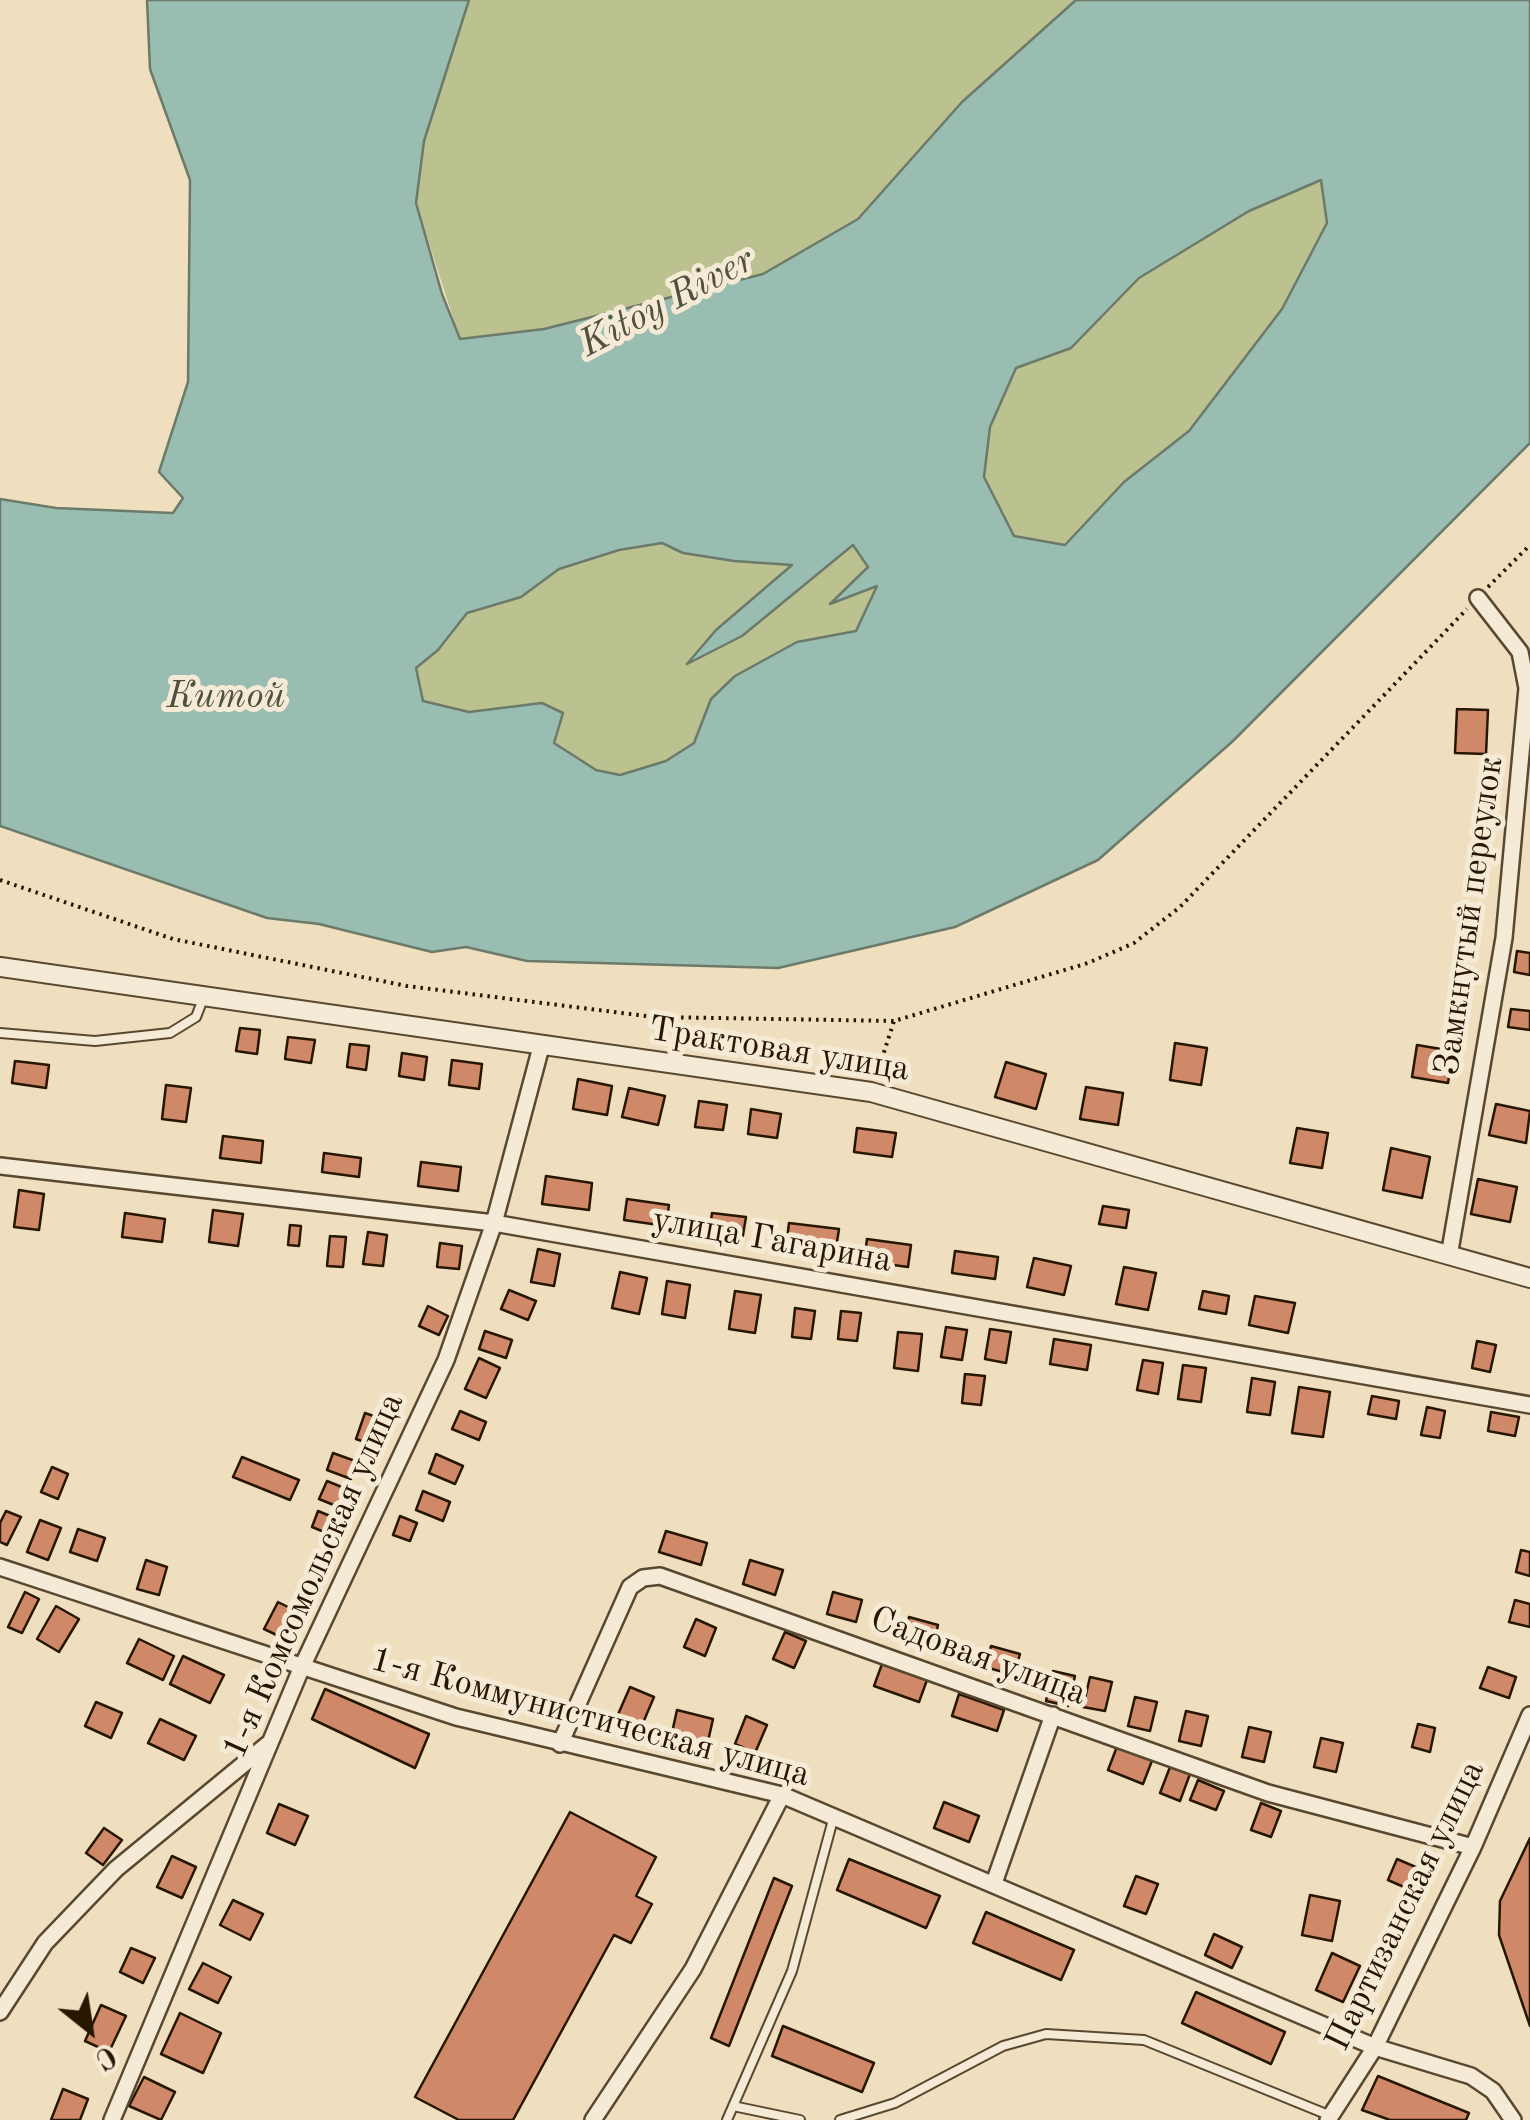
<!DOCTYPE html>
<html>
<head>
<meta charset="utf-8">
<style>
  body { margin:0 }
  #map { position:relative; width:1530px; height:2120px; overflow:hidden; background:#f0dfbf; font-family:"Old Standard TT",serif }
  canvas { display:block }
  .north { position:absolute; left:40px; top:1980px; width:100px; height:100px; -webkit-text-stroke:8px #f5ead5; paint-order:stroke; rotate:150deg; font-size:28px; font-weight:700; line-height:40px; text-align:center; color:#271600 }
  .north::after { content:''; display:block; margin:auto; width:35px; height:45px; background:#271600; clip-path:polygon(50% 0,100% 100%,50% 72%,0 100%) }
</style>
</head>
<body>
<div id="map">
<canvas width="1530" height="2120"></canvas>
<div class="north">С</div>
</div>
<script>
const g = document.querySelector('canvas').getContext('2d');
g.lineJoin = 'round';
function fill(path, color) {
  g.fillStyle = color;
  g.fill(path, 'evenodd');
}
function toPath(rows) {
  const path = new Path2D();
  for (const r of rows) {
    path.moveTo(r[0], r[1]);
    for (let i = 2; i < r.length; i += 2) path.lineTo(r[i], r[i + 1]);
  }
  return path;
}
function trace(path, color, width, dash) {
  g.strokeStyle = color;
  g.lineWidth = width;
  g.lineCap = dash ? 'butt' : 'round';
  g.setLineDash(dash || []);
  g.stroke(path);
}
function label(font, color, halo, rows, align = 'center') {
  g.font = font + ' "Old Standard TT",serif';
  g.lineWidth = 10;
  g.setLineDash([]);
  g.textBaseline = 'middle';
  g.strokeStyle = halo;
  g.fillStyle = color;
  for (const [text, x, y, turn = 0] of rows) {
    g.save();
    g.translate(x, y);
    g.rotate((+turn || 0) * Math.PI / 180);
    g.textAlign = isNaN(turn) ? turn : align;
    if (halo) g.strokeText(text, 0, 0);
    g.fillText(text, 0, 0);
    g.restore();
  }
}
fill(toPath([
  [469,0,1076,0,962,102,858,219,763,274,543,329,460,339,416,203,424,141],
  [1321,179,1328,223,1282,309,1189,431,1124,482,1065,545,1014,536,984,478,990,427,1016,368,1071,348,1139,278,1249,211],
  [663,543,683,553,734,561,793,565,716,630,690,663,742,636,854,545,868,567,833,601,878,584,856,631,797,642,776,654,711,699,694,743,667,761,619,775,596,770,554,743,563,714,542,703,469,712,423,701,416,668,438,650,467,613,521,597,559,569,619,550]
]), '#bcc190');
const water = toPath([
  [147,0,469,0,424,141,416,203,442,294,460,339,544,329,763,274,858,219,962,102,1076,0,1530,0,1530,443,1233,741,1098,860,955,927,778,968,527,961,466,947,432,952,319,924,267,918,0,826,0,499,56,508,173,513,183,498,159,472,188,382,190,180,150,69,147,0],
  [1321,180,1327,223,1282,309,1189,431,1124,482,1065,545,1014,536,984,477,990,427,1016,368,1071,348,1139,278,1249,211,1321,180],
  [662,543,683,553,734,561,792,565,716,630,687,664,742,636,853,545,868,567,830,604,877,586,856,631,797,642,735,676,711,699,694,743,666,761,620,775,596,770,554,743,563,713,542,703,469,712,423,701,416,668,438,650,467,613,521,597,559,569,619,550,662,543]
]);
fill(water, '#9abdb1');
trace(water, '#6c7a6a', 2.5);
const building = toPath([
  [1457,709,1488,710,1486,754,1455,753,1457,709],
  [1517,951,1530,953,1530,975,1514,972,1517,951],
  [1511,1009,1530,1011,1530,1030,1508,1027,1511,1009],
  [240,1028,260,1030,257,1054,236,1051,240,1028],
  [288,1037,315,1040,311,1063,285,1059,288,1037],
  [1175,1043,1207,1048,1201,1085,1170,1080,1175,1043],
  [350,1044,369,1046,366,1070,347,1067,350,1044],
  [1417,1045,1453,1051,1448,1083,1412,1077,1417,1045],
  [402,1053,427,1057,424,1080,399,1076,402,1053],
  [452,1060,482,1064,479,1089,449,1085,452,1060],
  [15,1061,49,1065,46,1088,12,1083,15,1061],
  [1006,1062,1046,1074,1036,1109,995,1097,1006,1062],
  [578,1079,612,1086,607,1115,573,1109,578,1079],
  [166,1085,191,1088,186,1122,162,1119,166,1085],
  [1086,1087,1123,1093,1118,1125,1080,1119,1086,1087],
  [629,1088,665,1096,658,1125,622,1117,629,1088],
  [699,1101,727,1105,723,1130,695,1127,699,1101],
  [1496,1104,1530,1111,1526,1143,1489,1135,1496,1104],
  [751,1109,781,1114,777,1138,748,1134,751,1109],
  [857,1128,896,1133,892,1157,854,1152,857,1128],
  [1297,1128,1328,1133,1322,1168,1290,1163,1297,1128],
  [223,1136,263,1141,261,1163,220,1158,223,1136],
  [1391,1148,1430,1157,1422,1198,1383,1190,1391,1148],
  [324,1153,361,1158,359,1177,322,1172,324,1153],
  [421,1162,461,1167,458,1191,418,1186,421,1162],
  [546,1176,592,1183,589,1210,542,1204,546,1176],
  [1478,1179,1517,1187,1510,1222,1471,1214,1478,1179],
  [19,1190,44,1194,39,1230,14,1227,19,1190],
  [627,1199,669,1205,666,1226,624,1220,627,1199],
  [1103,1206,1129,1210,1126,1228,1099,1224,1103,1206],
  [213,1210,243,1214,238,1246,209,1242,213,1210],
  [125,1213,165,1219,162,1242,122,1237,125,1213],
  [712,1213,746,1217,742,1241,709,1236,712,1213],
  [789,1223,839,1229,835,1255,786,1248,789,1223],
  [290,1225,301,1226,299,1246,288,1245,290,1225],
  [368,1232,387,1235,383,1266,363,1264,368,1232],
  [330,1236,346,1237,343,1267,327,1266,330,1236],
  [867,1239,911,1245,908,1267,864,1261,867,1239],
  [440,1243,462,1246,459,1269,437,1267,440,1243],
  [538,1249,560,1254,554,1286,531,1282,538,1249],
  [955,1251,998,1257,995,1279,952,1273,955,1251],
  [1034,1258,1071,1266,1064,1295,1027,1287,1034,1258],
  [1124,1267,1156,1273,1148,1310,1116,1304,1124,1267],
  [620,1272,647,1278,639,1314,612,1308,620,1272],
  [667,1281,690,1285,685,1318,662,1314,667,1281],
  [509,1290,536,1301,528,1320,501,1309,509,1290],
  [735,1291,761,1295,755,1333,729,1329,735,1291],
  [1203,1291,1229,1296,1226,1314,1199,1309,1203,1291],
  [1255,1296,1295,1303,1288,1333,1249,1325,1255,1296],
  [428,1306,448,1316,439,1335,419,1326,428,1306],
  [795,1308,815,1311,811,1339,792,1337,795,1308],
  [841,1311,861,1313,857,1341,838,1339,841,1311],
  [946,1327,967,1330,962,1360,941,1357,946,1327],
  [990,1329,1011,1332,1006,1363,985,1359,990,1329],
  [485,1331,512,1340,506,1358,479,1349,485,1331],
  [898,1332,922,1334,918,1371,894,1368,898,1332],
  [1054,1339,1091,1345,1087,1370,1050,1364,1054,1339],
  [1477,1341,1496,1345,1490,1372,1472,1368,1477,1341],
  [479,1358,500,1368,486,1398,465,1389,479,1358],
  [1143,1360,1163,1363,1158,1394,1137,1390,1143,1360],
  [1183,1365,1206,1368,1201,1402,1178,1399,1183,1365],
  [965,1374,985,1376,981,1405,962,1403,965,1374],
  [1252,1378,1275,1382,1270,1415,1247,1412,1252,1378],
  [1299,1387,1330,1392,1323,1437,1292,1433,1299,1387],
  [1372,1396,1399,1401,1396,1419,1368,1414,1372,1396],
  [1427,1407,1445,1411,1440,1438,1421,1435,1427,1407],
  [460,1411,486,1422,479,1440,452,1429,460,1411],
  [1491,1412,1519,1417,1515,1436,1488,1431,1491,1412],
  [365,1413,393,1423,384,1449,356,1439,365,1413],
  [333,1453,358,1462,351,1479,327,1470,333,1453],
  [436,1454,463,1466,455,1484,429,1473,436,1454],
  [242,1457,299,1480,290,1500,233,1477,242,1457],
  [52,1467,68,1474,58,1499,41,1492,52,1467],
  [327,1481,354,1492,346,1510,319,1499,327,1481],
  [423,1491,450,1502,443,1521,416,1510,423,1491],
  [6,1511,21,1517,7,1545,0,1542,0,1523,6,1511],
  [318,1511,335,1518,329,1534,312,1527,318,1511],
  [400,1516,417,1523,410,1541,393,1535,400,1516],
  [40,1520,61,1528,48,1560,27,1552,40,1520],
  [78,1529,105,1538,97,1561,70,1552,78,1529],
  [666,1531,707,1543,701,1565,659,1552,666,1531],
  [1521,1550,1530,1552,1530,1576,1516,1572,1521,1550],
  [146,1560,167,1567,159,1595,137,1589,146,1560],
  [750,1560,783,1570,775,1595,743,1584,750,1560],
  [25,1592,39,1599,22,1633,8,1627,25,1592],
  [833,1592,862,1600,856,1622,827,1614,833,1592],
  [1515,1600,1530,1604,1530,1627,1509,1622,1515,1600],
  [278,1602,300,1613,287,1640,264,1629,278,1602],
  [56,1606,79,1619,59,1652,37,1639,56,1606],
  [909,1617,938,1625,933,1647,903,1639,909,1617],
  [696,1619,716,1628,705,1656,684,1647,696,1619],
  [785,1632,806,1641,794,1668,773,1659,785,1632],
  [139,1639,174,1656,163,1680,127,1663,139,1639],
  [991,1646,1020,1654,1014,1675,985,1667,991,1646],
  [183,1656,224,1675,210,1703,170,1684,183,1656],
  [882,1664,927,1680,919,1702,874,1686,882,1664],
  [1488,1667,1516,1677,1509,1698,1480,1688,1488,1667],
  [1053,1671,1075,1676,1068,1706,1046,1701,1053,1671],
  [1090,1677,1112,1682,1105,1711,1083,1707,1090,1677],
  [630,1687,654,1697,640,1730,616,1719,630,1687],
  [325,1689,429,1734,415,1768,312,1719,325,1689],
  [959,1694,1004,1710,997,1731,952,1716,959,1694],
  [1135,1697,1157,1702,1150,1731,1128,1726,1135,1697],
  [96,1702,122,1713,111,1738,85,1726,96,1702],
  [677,1710,713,1719,707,1746,671,1737,677,1710],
  [1186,1711,1208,1716,1201,1746,1179,1741,1186,1711],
  [746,1716,767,1725,755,1753,735,1744,746,1716],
  [160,1719,196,1736,184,1760,148,1743,160,1719],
  [1418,1724,1435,1728,1430,1752,1412,1747,1418,1724],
  [1249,1727,1271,1732,1264,1762,1242,1757,1249,1727],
  [1321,1738,1343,1743,1336,1772,1314,1767,1321,1738],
  [1118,1744,1153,1758,1143,1784,1108,1770,1118,1744],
  [1170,1767,1190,1774,1180,1801,1160,1793,1170,1767],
  [1198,1780,1224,1791,1216,1810,1190,1800,1198,1780],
  [944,1802,979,1816,969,1842,934,1828,944,1802],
  [1261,1803,1281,1811,1271,1837,1251,1830,1261,1803],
  [279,1804,308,1816,295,1845,267,1833,279,1804],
  [570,1812,656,1857,636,1896,652,1904,631,1943,614,1935,513,2120,459,2120,415,2097,570,1812],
  [104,1828,122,1840,103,1865,86,1853,104,1828],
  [1530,1838,1530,2026,1499,1935,1500,1901,1530,1838],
  [172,1856,196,1867,182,1898,157,1887,172,1856],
  [849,1859,940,1896,926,1928,837,1890,849,1859],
  [1397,1859,1425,1871,1415,1892,1388,1880,1397,1859],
  [1136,1876,1158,1884,1146,1914,1124,1906,1136,1876],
  [774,1878,792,1886,729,2046,711,2038,774,1878],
  [1310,1895,1340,1901,1332,1941,1302,1935,1310,1895],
  [233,1900,263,1914,250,1940,220,1925,233,1900],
  [986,1912,1074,1950,1061,1980,973,1943,986,1912],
  [1214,1934,1242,1947,1232,1968,1205,1955,1214,1934],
  [131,1948,155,1958,143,1983,120,1972,131,1948],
  [1332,1953,1360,1966,1343,2002,1316,1990,1332,1953],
  [203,1963,231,1977,218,2003,189,1989,203,1963],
  [1196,1992,1285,2032,1271,2064,1182,2023,1196,1992],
  [101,2005,126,2016,109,2052,85,2041,101,2005],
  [180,2013,221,2033,203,2073,161,2054,180,2013],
  [783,2026,874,2063,862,2092,772,2056,783,2026],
  [1378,2076,1469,2113,1466,2120,1390,2120,1362,2110,1378,2076],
  [144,2077,175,2092,161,2120,129,2106,144,2077],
  [63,2089,88,2099,80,2120,51,2120,63,2089]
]);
fill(building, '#cf8969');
trace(building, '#271600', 2.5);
const service = toPath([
  [0,1033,95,1041,170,1033,196,1017,203,999],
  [733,2106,800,2120],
  [727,2120,792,1971,834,1816],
  [840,2120,895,2103,1003,2046,1046,2034,1144,2040,1331,2116]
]);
const minor = toPath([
  [0,1166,494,1223,1530,1405],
  [1449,1256,1504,938,1527,688,1520,652,1478,598],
  [0,1567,456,1717,782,1795,1375,2047,1471,2076,1493,2091,1513,2120],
  [560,1744,630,1587,643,1578,660,1576,1268,1793,1473,1847],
  [994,1883,1053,1715],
  [0,2012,45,1943,116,1869,268,1744],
  [112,2120,301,1669,446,1360,494,1223,541,1047],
  [593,2120,693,1969,782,1795],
  [1328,2120,1375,2047,1473,1847,1530,1715]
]);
const tertiary = toPath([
  [0,967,871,1092,1530,1278]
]);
trace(service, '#594830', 12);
trace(minor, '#594830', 20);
trace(tertiary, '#594830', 22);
trace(toPath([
  [1488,587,1530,545],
  [0,880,173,939,407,986,654,1017,894,1021],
  [877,1074,894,1021,1088,963,1134,943,1180,907,1467,609]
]), '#271600', 4, [2.5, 5]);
trace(service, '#f5ead5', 8);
trace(minor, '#f5ead5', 15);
trace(tertiary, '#f5ead5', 18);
label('35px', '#271600', '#f5ead5', [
  ["Замкнутый переулок",1470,916,-82],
  ["Трактовая улица",779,1050,9],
  ["улица Гагарина",772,1241,10],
  ["1-я Комсомольская улица",314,1576,-66],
  ["Садовая улица",978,1657,20],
  ["1-я Коммунистическая улица",590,1718,15],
  ["Партизанская улица",1406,1906,-64]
]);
label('italic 38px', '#4f503e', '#f5ead5', [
  ["Kitoy River",667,303,-28],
  ["Китой",226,697]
]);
</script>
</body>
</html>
